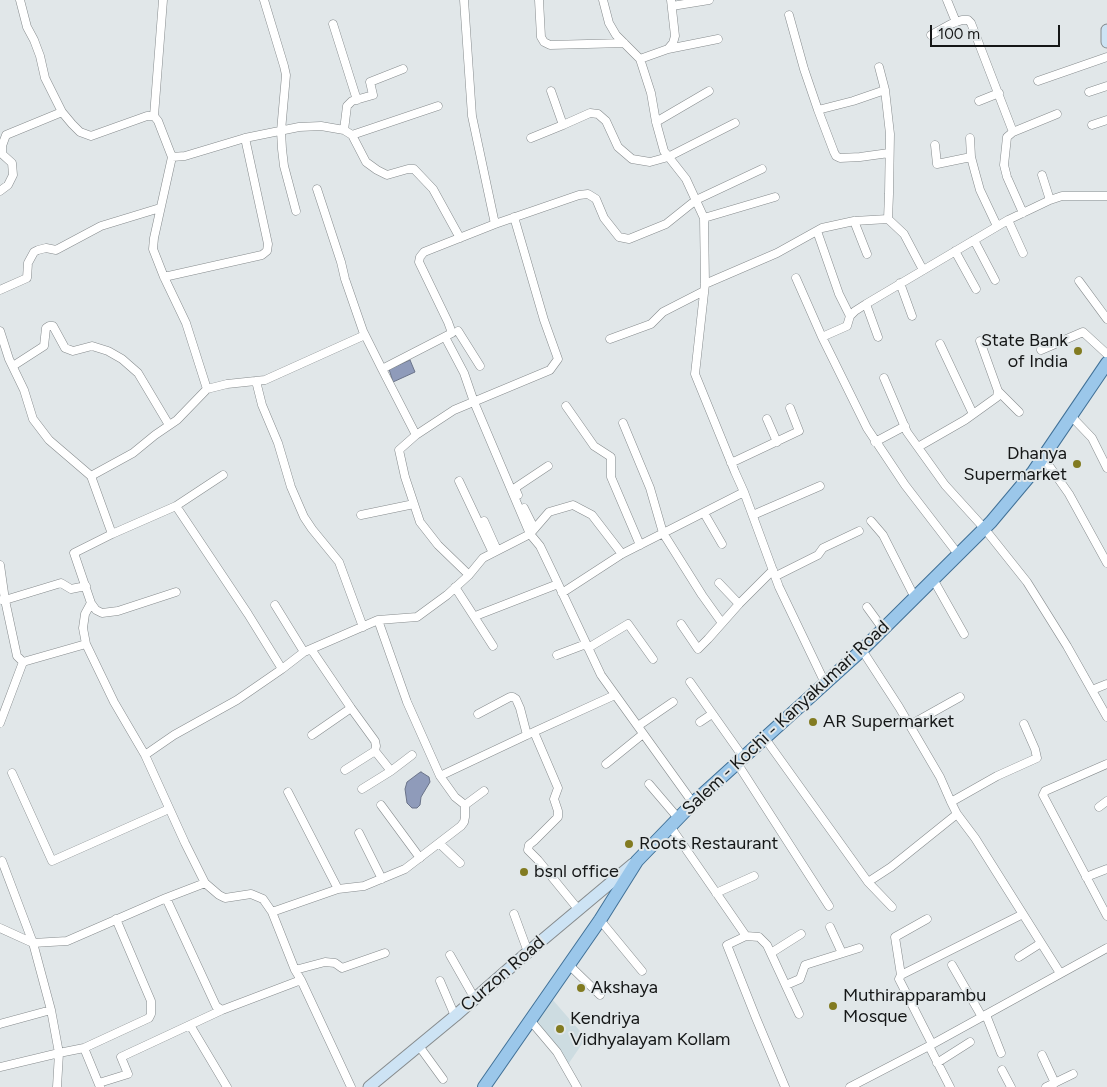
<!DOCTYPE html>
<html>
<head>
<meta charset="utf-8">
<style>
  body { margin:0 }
  #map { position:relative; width:1107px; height:1087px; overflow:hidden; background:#e1e7e9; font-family:Figtree,sans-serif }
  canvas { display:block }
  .scale { position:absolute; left:930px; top:25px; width:130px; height:22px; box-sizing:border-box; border:2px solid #151717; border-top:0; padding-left:6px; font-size:15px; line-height:18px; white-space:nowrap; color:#151717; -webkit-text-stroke:4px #e1e7e9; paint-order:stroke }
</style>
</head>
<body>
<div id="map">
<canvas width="1107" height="1087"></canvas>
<div class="scale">100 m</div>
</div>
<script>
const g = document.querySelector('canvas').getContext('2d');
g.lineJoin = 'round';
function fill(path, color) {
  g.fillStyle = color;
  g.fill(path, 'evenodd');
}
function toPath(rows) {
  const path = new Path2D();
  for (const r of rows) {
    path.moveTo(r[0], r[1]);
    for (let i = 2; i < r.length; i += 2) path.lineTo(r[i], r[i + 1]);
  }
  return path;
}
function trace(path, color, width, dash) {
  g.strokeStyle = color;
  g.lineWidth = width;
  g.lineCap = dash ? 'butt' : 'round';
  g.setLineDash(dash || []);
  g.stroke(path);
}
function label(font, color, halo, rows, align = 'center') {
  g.font = font + ' Figtree,sans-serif';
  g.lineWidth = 4;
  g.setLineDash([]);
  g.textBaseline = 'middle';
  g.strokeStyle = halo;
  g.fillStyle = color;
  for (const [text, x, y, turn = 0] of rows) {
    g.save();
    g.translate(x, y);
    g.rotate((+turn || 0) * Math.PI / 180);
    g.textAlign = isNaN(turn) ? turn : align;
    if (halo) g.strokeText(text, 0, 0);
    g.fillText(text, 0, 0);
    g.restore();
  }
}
fill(toPath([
  [552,999,586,1038,567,1066,535,1020]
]), '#cddce1');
const water = toPath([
  [410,360,415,372,393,382,389,369,410,360],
  [421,772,429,777,430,782,421,797,420,805,417,808,412,808,407,803,405,789,407,782,419,773,421,772]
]);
fill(water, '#8f9bba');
trace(water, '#6a7389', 1);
const street = toPath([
  [264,0,284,66,286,75,281,131,282,149,284,166,296,211],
  [464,0,472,116,495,224],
  [539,0,541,37,544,42,550,45,624,43],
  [603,0,609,23,616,35,640,59,651,93,656,122,664,151,686,179,704,218,705,284,695,374,735,472,744,492,779,587,825,683],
  [947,0,956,22],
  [672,6,709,0],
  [789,15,804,69,818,110,834,152,836,156,840,158,860,157,889,153],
  [333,24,357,100],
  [931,35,951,24,962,20,968,20,971,23,1013,132],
  [668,49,718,39],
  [640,59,668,49,673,43,675,36,671,0],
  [879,67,885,90,890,134,889,194,888,219],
  [1038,81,1107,57],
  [1089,92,1107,86],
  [979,101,999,93],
  [818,110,853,101,885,90],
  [62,112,72,124,80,132,91,136,147,116,154,116,158,121,172,157,185,156,245,138,299,127,321,126,344,130,352,135,366,162,377,170,387,175,408,169,414,169,433,189,460,238],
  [154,116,163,0],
  [656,122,709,91],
  [563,125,590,113,598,114,606,121,618,147,632,159,650,162,668,157,735,123],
  [1092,125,1107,120],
  [344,130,347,106,352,101,373,95,370,82,403,69],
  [352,135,438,106],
  [531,138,563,125,551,91],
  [970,138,971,157,975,172,980,190,997,226],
  [935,145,937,164,971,157],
  [1042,175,1050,200],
  [317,189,341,262,345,279,363,331,382,369],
  [0,191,8,185,13,175,12,163,2,154,2,146,6,135,62,112,45,78,40,56,34,40,27,27,20,0],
  [1023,213,1007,177,1004,165,1007,137,1013,132,1057,114],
  [704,218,775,197],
  [1008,220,1023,253],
  [854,221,867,254],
  [817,231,839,294,850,316,847,326,822,337],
  [974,240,995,280],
  [955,251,976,289],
  [164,277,262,255,267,251,268,244,245,138],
  [796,278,822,337,867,428,905,485,958,554],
  [1079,281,1107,319],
  [900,283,912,316],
  [705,284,777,253,822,228,854,221,888,219,904,234,923,270],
  [0,290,27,278,28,263,34,252,38,250,46,248,56,250,101,226,160,208],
  [850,316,855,311,866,304],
  [0,331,9,359,24,390,33,419,49,440,91,476],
  [458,331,480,366],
  [445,337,464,373,474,402,530,534,549,512,573,505,592,515,622,554],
  [878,337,866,304,1008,220,1050,200,1062,196,1107,196],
  [610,339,651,324,663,312,704,291],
  [940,344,973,414],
  [1041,350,1083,332,1107,354],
  [13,366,44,346,46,328,49,326,53,326,65,348,73,351,92,346,108,351,122,359,138,373,169,425],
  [884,378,907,432,945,485,984,528,1027,582,1067,646,1107,717],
  [256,381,262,405,278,443,291,487,304,517,312,529,339,562,363,627],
  [207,389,227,384,265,380,365,335],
  [998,391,1019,412],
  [566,406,594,446,611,457,611,477,640,545],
  [1071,416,1092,438,1107,468],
  [767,419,777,442],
  [623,423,650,488,663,533,702,595,722,623],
  [416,435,454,410,550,370,558,359,544,320,514,217],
  [875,442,905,426],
  [918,447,965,420,997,397,998,391,980,341],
  [1043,457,1069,494,1107,563],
  [731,463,799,431,790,408],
  [459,481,493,553],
  [518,495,515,488,548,466],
  [176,506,248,614,282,669],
  [524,508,534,528],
  [704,513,722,544],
  [361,515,414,504],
  [753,515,820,486],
  [484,521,497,550],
  [871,521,883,535,915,598],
  [112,534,176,506,223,475],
  [0,565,5,600,17,656,23,662,86,644,114,702,145,755,185,843,205,883,166,898,67,941,33,943,0,928],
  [469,575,438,545,420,522,405,477,399,450,416,435,382,369,452,333,448,322,419,262,420,257,424,252,495,224,579,195,588,194,596,199,604,218,619,237,629,239,666,224,696,200,762,169],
  [776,576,818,555,823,548,859,531],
  [933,579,964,634],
  [719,583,739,604],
  [455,587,493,646],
  [562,593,622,554,744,492],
  [2,600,5,600,61,583,71,589,86,586],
  [91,603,96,610,102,613,118,611,176,592],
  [275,605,304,652],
  [867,607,883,629],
  [478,615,558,584],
  [681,624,698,649,708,639,739,604,773,570],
  [86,644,83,628,85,614,91,603,74,553,112,534,91,476,133,453,155,435,177,420,207,389,186,323,164,277,153,249,154,238,172,157],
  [588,648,628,624,653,659],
  [311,649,351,708,375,741,376,746,375,751,345,770],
  [862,650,899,707,940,777,951,802,957,814,975,838,1060,973],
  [557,655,586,644],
  [690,682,743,757],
  [1092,690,1107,684],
  [478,714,510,697,513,697,516,699,520,708,527,735],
  [700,722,712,714],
  [0,723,23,662],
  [910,725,960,697],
  [638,726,673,702],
  [534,732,558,788,554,799,558,811,558,817,534,841,529,845,528,850,538,860,578,909],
  [312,735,351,708],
  [764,737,868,882,891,867,957,814],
  [375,751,391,771,412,755],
  [145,755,174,735,237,700,282,669,304,652,311,649,378,620,417,617,447,595,469,575,483,558,530,534,540,546,552,571,601,675,693,803],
  [737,763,829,906],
  [606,764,643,734],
  [1107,764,1045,791,1043,795,1107,916],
  [12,773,52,861,169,809],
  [440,776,527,735,615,695],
  [649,784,678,818],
  [362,789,391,771],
  [288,792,338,889],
  [951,802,997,776,1037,758,1035,749,1024,724],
  [381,805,420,858],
  [465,805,484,791],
  [1099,807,1107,801],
  [670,826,746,936,727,945,756,1018,785,1087],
  [359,833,382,879],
  [439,843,460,863],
  [2,861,33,943,51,1010,59,1053,84,1048,100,1087],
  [1086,877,1107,869],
  [868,882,892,907],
  [205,883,219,895,225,898,251,894,263,899,272,912,295,970,301,980,351,1087],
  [716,893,754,876],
  [166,898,216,1006,222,1010,301,980],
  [272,912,338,889,364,886,405,869,461,826,464,822,465,817,465,805,455,797,440,776,407,702,378,620],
  [514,914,528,952],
  [600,920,642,971],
  [830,927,842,953],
  [746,936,759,937,767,945,799,1014],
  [771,953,801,934],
  [450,955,475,999],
  [1019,957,1041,943],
  [569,965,600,995],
  [952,965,982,1017],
  [295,970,325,962,335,963,342,968,385,953],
  [901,975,895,937,927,919],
  [440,981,455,1016],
  [786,985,800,979,805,965,859,948],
  [986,1015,1001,1053],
  [530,1020,557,1052,577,1087],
  [0,1024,51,1010],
  [190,1025,227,1087],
  [932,1044,901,983,899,979,901,975,1023,914],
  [419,1046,443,1079],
  [929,1046,950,1087],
  [84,1048,149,1018,151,1014,151,1001,116,919],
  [1042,1055,1055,1083],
  [937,1063,970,1042],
  [0,1067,59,1053,57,1087],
  [1002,1070,1011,1087],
  [99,1083,128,1074,121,1057,222,1010],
  [850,1087,929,1046,1107,948],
  [1046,1087,1073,1074]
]);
const secondary = toPath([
  [1107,30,1107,42],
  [369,1087,455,1016,528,952,633,864]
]);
const primary = toPath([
  [484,1087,600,920,637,861,693,803,862,650,991,522,1033,472,1107,363]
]);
trace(street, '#868b8d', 9);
trace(secondary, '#868b8d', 13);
trace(primary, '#417197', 14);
trace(street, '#fff', 8);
trace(secondary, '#cde3f4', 11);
trace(primary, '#9bc7ea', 12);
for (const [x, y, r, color] of [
  [1078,351,5,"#827b21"],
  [1077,464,5,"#827b21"],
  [813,722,5,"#827b21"],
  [629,844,5,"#827b21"],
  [524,872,5,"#827b21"],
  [581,988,5,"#827b21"],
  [833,1006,5,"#827b21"],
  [560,1029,5,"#827b21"]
]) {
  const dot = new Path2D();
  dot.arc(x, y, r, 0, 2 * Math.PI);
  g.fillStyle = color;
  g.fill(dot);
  trace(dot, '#e1e7e9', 2);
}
label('18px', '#151717', '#e1e7e9', [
  ["State Bank",1068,341,"right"],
  ["of India",1068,362,"right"],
  ["Dhanya",1067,454,"right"],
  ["Supermarket",1067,475,"right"],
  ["AR Supermarket",823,722],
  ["Roots Restaurant",639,844],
  ["bsnl office",534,872],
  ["Akshaya",591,988],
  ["Muthirapparambu",843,996],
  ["Mosque",843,1017],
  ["Kendriya",570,1019],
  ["Vidhyalayam Kollam",570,1040]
], 'left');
label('18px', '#151717', '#e1e7e9', [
  ["Salem - Kochi - Kanyakumari Road",786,718,-43],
  ["Curzon Road",503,974,-41]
]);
</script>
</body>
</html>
